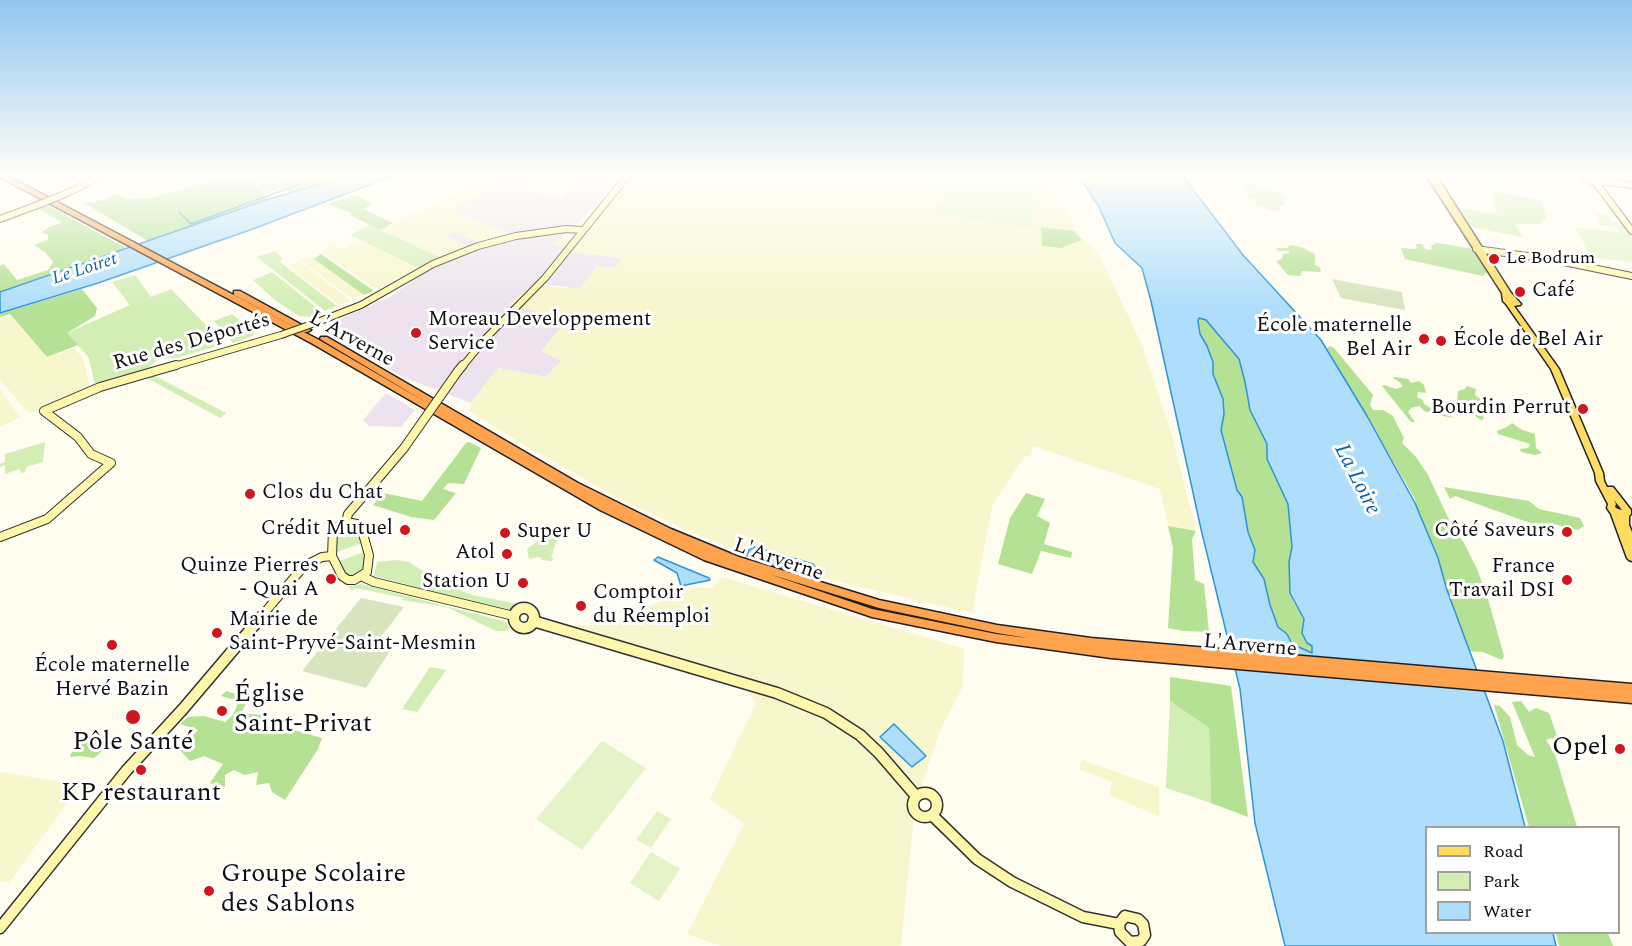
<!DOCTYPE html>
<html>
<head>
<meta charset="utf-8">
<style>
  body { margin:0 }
  #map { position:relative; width:1632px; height:946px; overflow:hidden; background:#fffcf0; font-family:Spectral,serif }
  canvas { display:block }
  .legend { position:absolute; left:1425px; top:826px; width:195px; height:108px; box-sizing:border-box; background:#fff; border:2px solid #9f9f9f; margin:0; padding:8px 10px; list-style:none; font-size:18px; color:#0f0f0f }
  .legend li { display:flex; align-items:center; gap:12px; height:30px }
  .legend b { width:30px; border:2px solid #9f9f9f }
</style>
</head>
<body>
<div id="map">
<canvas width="1632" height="946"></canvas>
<ul class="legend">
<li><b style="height:8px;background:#ffdc60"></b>Road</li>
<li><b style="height:16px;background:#d2eeb5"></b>Park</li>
<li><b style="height:16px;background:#afdefc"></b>Water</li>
</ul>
</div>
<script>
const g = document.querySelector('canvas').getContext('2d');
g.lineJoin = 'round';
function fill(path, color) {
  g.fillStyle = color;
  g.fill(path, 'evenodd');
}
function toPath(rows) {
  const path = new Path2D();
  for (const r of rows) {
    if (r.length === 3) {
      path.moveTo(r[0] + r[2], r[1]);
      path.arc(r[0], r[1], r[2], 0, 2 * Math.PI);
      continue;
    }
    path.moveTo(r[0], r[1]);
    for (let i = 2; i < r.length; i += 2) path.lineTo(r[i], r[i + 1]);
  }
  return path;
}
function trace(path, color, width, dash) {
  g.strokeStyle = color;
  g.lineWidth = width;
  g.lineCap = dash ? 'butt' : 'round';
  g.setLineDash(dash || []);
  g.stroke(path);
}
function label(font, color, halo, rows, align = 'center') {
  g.font = font + ' Spectral,serif';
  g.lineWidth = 6;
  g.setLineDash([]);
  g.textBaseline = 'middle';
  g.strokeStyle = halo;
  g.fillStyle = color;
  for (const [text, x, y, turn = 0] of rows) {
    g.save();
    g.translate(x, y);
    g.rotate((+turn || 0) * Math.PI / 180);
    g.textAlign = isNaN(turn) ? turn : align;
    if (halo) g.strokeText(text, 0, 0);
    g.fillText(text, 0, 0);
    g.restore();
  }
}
fill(toPath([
  [516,175,531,175,516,188,555,197,563,196,573,186,553,183,548,175,622,175,600,202,553,245,572,249,573,252,623,258,615,268,597,266,580,289,535,283,510,304,568,319,542,351,561,361,546,377,498,368,471,403,405,378,365,356,369,350,367,347,327,328,331,323,390,297,434,265,471,248,445,236,456,232,482,243,515,236,450,210],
  [386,393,415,410,401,427,369,426,363,420]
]), '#ede2ee');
fill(toPath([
  [491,175,501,183,451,210,512,235,482,243,455,232,446,237,470,248,443,259,380,230],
  [622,175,1043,175,1064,205,1076,230,1099,255,1142,345,1172,436,1196,531,1168,526,1160,489,1033,446,1030,457,1024,456,992,506,972,613,785,569,707,539,616,497,509,436,470,411,471,403,498,368,546,377,561,361,541,351,567,320,509,304,536,283,544,286,580,289,597,266,615,268,622,258,572,252,572,249,553,245,600,202],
  [362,240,421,269,397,278,377,290,322,252,331,248,328,245,331,244,343,249],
  [307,258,314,259,364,295,353,299,301,261],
  [299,261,351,301,339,305,288,266],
  [11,316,47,357,74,348,83,358,90,388,30,413,24,408,0,380,0,319],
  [0,389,20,417,0,427],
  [722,577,964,649,963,686,939,733,915,805,901,946,721,946,687,934,744,824,710,799,756,703,735,674,569,627,571,625,592,625,619,619,695,587,712,588],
  [1082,760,1159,787,1159,816,1109,795,1112,782,1079,769],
  [0,772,81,785,9,882,0,881]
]), '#f8f6cd');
fill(toPath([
  [257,175,270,175,283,188,266,194,249,177],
  [1262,183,1262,188,1285,194,1284,206,1281,206,1278,212,1256,205,1254,199,1249,198,1243,184],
  [1491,190,1542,201,1547,221,1541,220,1541,224,1515,224,1523,237,1472,227,1460,208,1497,215],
  [370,225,443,259,421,269,350,235],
  [275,251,282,258,280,262,337,306,325,311,257,257],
  [272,272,322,312,311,317,299,316,275,300,253,280],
  [135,275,151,297,171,289,224,344,176,358,160,358,150,366,153,368,95,385,89,358,67,333,130,305,112,282],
  [232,314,254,332,253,336,233,343,214,321],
  [155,376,226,413,220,418,147,378],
  [45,442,43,462,26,467,25,472,22,473,19,469,5,474,5,465,0,467,0,464,5,462,5,454],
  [345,525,354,527,362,543,337,552,338,530],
  [550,532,559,540,556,542,551,558,554,559,552,561,541,560,542,558,538,557,529,559,527,549],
  [364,552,364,570,357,577,347,577,339,561],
  [396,560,409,562,438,581,425,589,374,576,377,562],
  [439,582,472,595,518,604,511,610,428,590],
  [361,584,503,621,507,623,509,628,505,631,496,631,447,607,401,600,404,598,356,588,352,590,347,587],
  [430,667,446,670,417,712,402,709],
  [1170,701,1209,728,1211,803,1166,788]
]), '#d2eeb5');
fill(toPath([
  [197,175,245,175,269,199,201,225,148,241,84,203,104,200,117,194,125,199,152,198,209,181],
  [271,175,312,175,312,180,335,175,351,175,289,193],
  [355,195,373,204,364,209,393,223,380,230,350,215,352,213,328,204],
  [45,204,126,248,0,292,0,266,4,264,17,280,48,270,53,262,45,252,34,245,48,240,48,235,42,232,51,226,61,223,60,221,36,208],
  [1041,227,1074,231,1082,240,1061,248,1042,246],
  [1437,243,1468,248,1473,250,1487,272,1483,276,1405,259,1401,248,1417,249,1416,244,1422,244,1426,250,1433,249,1430,246],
  [1290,245,1301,247,1315,254,1315,265,1320,267,1321,272,1302,271,1300,276,1288,275,1276,261,1282,259,1283,254,1289,253,1289,251,1278,251,1276,248,1287,248],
  [321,254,374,291,364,295,314,259],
  [82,289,97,308,95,316,67,333,78,345,47,357,10,314,0,317,0,314],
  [1199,318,1206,320,1239,359,1245,382,1250,411,1267,444,1268,459,1288,504,1292,547,1289,562,1290,586,1293,601,1304,619,1314,650,1312,653,1292,644,1288,636,1278,628,1270,605,1264,579,1253,562,1255,550,1248,532,1242,497,1237,490,1221,430,1224,414,1223,399,1213,374,1213,362,1207,346,1200,334,1198,321],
  [1330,346,1334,348,1373,395,1370,405,1373,410,1383,410,1393,416,1404,438,1402,443,1416,457,1428,475,1452,526,1464,543,1477,569,1488,599,1504,656,1502,660,1483,652,1467,651,1418,517,1415,499,1327,348],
  [1395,377,1408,379,1411,383,1419,381,1424,385,1426,393,1418,392,1417,397,1423,400,1424,404,1432,409,1455,418,1437,415,1424,411,1420,406,1411,408,1408,412,1415,422,1411,422,1382,386,1384,385,1396,389,1402,387,1401,383,1393,378],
  [1467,386,1476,389,1475,395,1483,401,1479,403,1478,409,1482,413,1484,419,1481,420,1471,413,1462,410,1460,414,1454,413,1448,403,1457,401,1458,391,1465,389],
  [1512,423,1522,430,1535,434,1536,448,1542,453,1535,455,1521,452,1520,449,1528,448,1530,444,1498,434,1497,431,1507,427],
  [469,442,481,448,464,484,448,483,443,489,456,493,434,520,411,517,373,505,383,493,422,501,466,443],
  [1444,487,1529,501,1539,509,1580,518,1584,526,1578,530,1549,523,1533,524,1455,496,1450,499],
  [1026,493,1045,499,1037,516,1050,523,1044,544,1072,552,1071,558,1041,551,1032,574,998,564,1010,518],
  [1168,526,1196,531,1192,539,1195,580,1204,584,1209,632,1184,631,1168,628,1173,548],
  [1170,677,1231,686,1248,817,1211,803,1209,728,1170,701],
  [226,691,249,698,241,713,261,715,266,722,322,738,318,749,285,800,272,792,269,783,256,785,258,772,245,775,234,770,225,775,225,787,210,783,223,764,204,756,190,761,180,750,198,730,180,724,188,717,204,716,225,722,233,715,239,701,221,696],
  [1521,701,1529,712,1536,708,1549,713,1558,739,1557,741,1551,738,1546,740,1555,754,1577,827,1529,827,1494,705,1500,706,1510,717,1517,745,1528,755,1535,757,1512,702],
  [87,733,111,737,106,748,94,758,79,756,71,757,70,755],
  [1556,933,1608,933,1613,946,1559,946]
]), '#b4e193');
fill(toPath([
  [1332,279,1402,292,1405,310,1341,298],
  [361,598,404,607,373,647,390,651,366,688,302,671]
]), '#d7e4be');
fill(toPath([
  [938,175,1012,175,1027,185,1034,201,1031,229,932,213,944,197,933,194,946,178],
  [1595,213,1607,215,1611,222,1622,222,1632,239,1632,262,1591,257,1575,227,1620,233,1616,227,1600,225],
  [602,741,646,768,582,850,536,819],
  [657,811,671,819,651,848,636,840],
  [651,852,680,869,659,901,630,883]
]), '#e4f4c8');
const water = toPath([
  [351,175,396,175,250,230,98,283,0,313,0,292,269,199,351,175],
  [1078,175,1182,175,1243,255,1321,340,1367,416,1415,503,1438,558,1447,590,1503,741,1525,827,1426,828,1426,932,1553,933,1556,946,1285,946,1255,823,1240,689,1201,529,1151,301,1142,268,1115,243,1099,207,1078,175],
  [1199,318,1206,320,1239,359,1245,382,1250,410,1267,444,1267,459,1288,504,1292,547,1289,562,1290,593,1304,619,1302,633,1307,643,1312,646,1312,653,1292,644,1287,634,1278,627,1270,605,1264,579,1253,562,1255,550,1248,532,1242,497,1237,490,1221,430,1224,414,1223,399,1213,374,1213,362,1207,346,1200,334,1198,321,1199,318],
  [754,547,813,564,815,567,808,576,780,568,747,556,749,550,754,547],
  [658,557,709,578,710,580,681,586,677,573,654,560,658,557],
  [894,724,926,756,912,767,880,737,894,724]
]);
fill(water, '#afdefc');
trace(water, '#2e93db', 1.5);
trace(toPath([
  [179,212,191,224,311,180]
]), '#2e93db', 1.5);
const secondaryFar2 = toPath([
  [1586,178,1593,179,1598,182,1592,182,1586,178],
  [1598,181,1632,185],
  [1596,183,1632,231],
  [65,194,104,175],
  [0,219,35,206],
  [1476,249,1549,259,1632,276],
  [315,323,361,305,433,264,478,246,516,236,566,229,583,230],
  [171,367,281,335],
  [462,367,486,338,545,278,628,175]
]);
const secondaryFar1 = toPath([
  [458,371,463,365],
  [346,522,357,524,363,534,369,555,367,572,354,580,348,580,342,576,332,556,333,530,346,522],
  [346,522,348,514,404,448],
  [0,537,47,519,111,463,91,454,78,437,44,411,100,387,176,365],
  [363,577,374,582,514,616],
  [260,618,304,566,322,557,332,556]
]);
const secondary = toPath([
  [524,618,10],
  [533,621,777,693,826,713,860,735,879,753,916,796],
  [925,805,12],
  [933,816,977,859,1012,882,1083,917,1119,924],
  [1125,916,1138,919,1143,924,1145,935,1141,941,1130,942,1120,932,1119,924,1125,916],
  [0,928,126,771,183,709,262,616]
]);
const primary = toPath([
  [1426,175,1436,175,1511,293,1521,304,1520,305,1514,306,1559,369,1603,473,1604,481,1607,487,1613,487,1631,510,1631,514,1629,516,1629,525,1632,532,1632,561,1629,560,1627,558,1611,514,1607,508,1608,504,1596,481,1595,473,1551,369,1506,304,1503,301,1502,293,1426,175],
  [1614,500,1622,510,1618,509,1615,507,1616,504,1614,500]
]);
const highway = toPath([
  [0,175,6,175,319,340,429,404,320,339,321,337,327,337,578,483,671,529,739,557,879,600,997,625,1091,638,1632,684,1632,703,1111,658,996,642,872,617,704,560,600,510,313,344,0,177,0,175],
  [769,574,879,608,997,633,1028,638,996,634,872,609,769,574],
  [234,291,240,291,311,330,307,332,304,332,234,295,234,291]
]);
trace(secondaryFar2, '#313131', 8);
trace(secondaryFar1, '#313131', 10);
trace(secondary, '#313131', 13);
trace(primary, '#202020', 3);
trace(highway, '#202020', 3);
trace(secondaryFar2, '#fff7ab', 6);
trace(secondaryFar1, '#fff7ab', 8);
trace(secondary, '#fff7ab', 10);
fill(primary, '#ffdc60');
fill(highway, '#ffa34e');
const secondaryBridgeFar1 = toPath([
  [35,206,65,194],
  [281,335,315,323]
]);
const secondaryBridge = toPath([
  [404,448,458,371]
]);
trace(secondaryBridgeFar1, '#313131', 8, []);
trace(secondaryBridge, '#313131', 10, []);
trace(secondaryBridgeFar1, '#fff7ab', 6);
trace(secondaryBridge, '#fff7ab', 8);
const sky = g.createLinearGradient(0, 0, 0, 307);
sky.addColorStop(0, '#91c5f0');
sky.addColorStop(0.57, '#fffef8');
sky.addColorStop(1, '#fffef800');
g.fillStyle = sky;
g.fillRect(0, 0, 1632, 307);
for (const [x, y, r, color] of [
  [1494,259,6,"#ce171d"],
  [1520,292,6,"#ce171d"],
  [416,333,6,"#ce171d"],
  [1424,339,6,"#ce171d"],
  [1441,341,6,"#ce171d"],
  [1583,409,6,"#ce171d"],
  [250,494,6,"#ce171d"],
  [405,530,6,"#ce171d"],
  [1567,532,6,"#ce171d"],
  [505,533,6,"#ce171d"],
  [507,554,6,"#ce171d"],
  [331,579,6,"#ce171d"],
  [1567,580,6,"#ce171d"],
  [523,583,6,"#ce171d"],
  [581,606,6,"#ce171d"],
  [217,633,6,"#ce171d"],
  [112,645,6,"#ce171d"],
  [222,711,6,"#ce171d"],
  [133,717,8,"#ce171d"],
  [1620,749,6,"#ce171d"],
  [141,770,6,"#ce171d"],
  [209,891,6,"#ce171d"]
]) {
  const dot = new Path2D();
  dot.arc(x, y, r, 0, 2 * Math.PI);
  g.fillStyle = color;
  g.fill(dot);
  trace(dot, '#fff', 2);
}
label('18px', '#0f0f0f', '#fff', [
  ["Le Bodrum",1506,259]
], 'left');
label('italic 18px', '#0a63ae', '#fff', [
  ["Le Loiret",85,270,-18]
]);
label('21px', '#0f0f0f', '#fff', [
  ["Café",1532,292,"left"],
  ["Moreau Developpement",428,321,"left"],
  ["Service",428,345,"left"],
  ["École maternelle",1412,327],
  ["Bel Air",1412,351],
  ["École de Bel Air",1453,341,"left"],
  ["Bourdin Perrut",1571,409],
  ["Clos du Chat",262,494,"left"],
  ["Crédit Mutuel",393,530],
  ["Côté Saveurs",1555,532],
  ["Super U",517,533,"left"],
  ["Atol",495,554],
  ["Quinze Pierres",319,567],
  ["- Quai A",319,591],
  ["France",1555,568],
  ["Travail DSI",1555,592],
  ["Station U",511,583],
  ["Comptoir",593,594,"left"],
  ["du Réemploi",593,618,"left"],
  ["Mairie de",229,621,"left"],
  ["Saint-Pryvé-Saint-Mesmin",229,645,"left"],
  ["École maternelle",112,667,"center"],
  ["Hervé Bazin",112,691,"center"]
], 'right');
label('21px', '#0f0f0f', '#fff', [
  ["L'Arverne",351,340,29],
  ["Rue des Déportés",192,343,-16],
  ["L'Arverne",778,561,19],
  ["L'Arverne",1250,647,5]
]);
label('italic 22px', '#0a63ae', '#fff', [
  ["La Loire",1356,480,63]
]);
label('26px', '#0f0f0f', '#fff', [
  ["Église",234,696],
  ["Saint-Privat",234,726],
  ["Pôle Santé",133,744,"center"],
  ["Opel",1608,749,"right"],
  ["KP restaurant",141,795,"center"],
  ["Groupe Scolaire",221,876],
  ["des Sablons",221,906]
], 'left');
</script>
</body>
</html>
